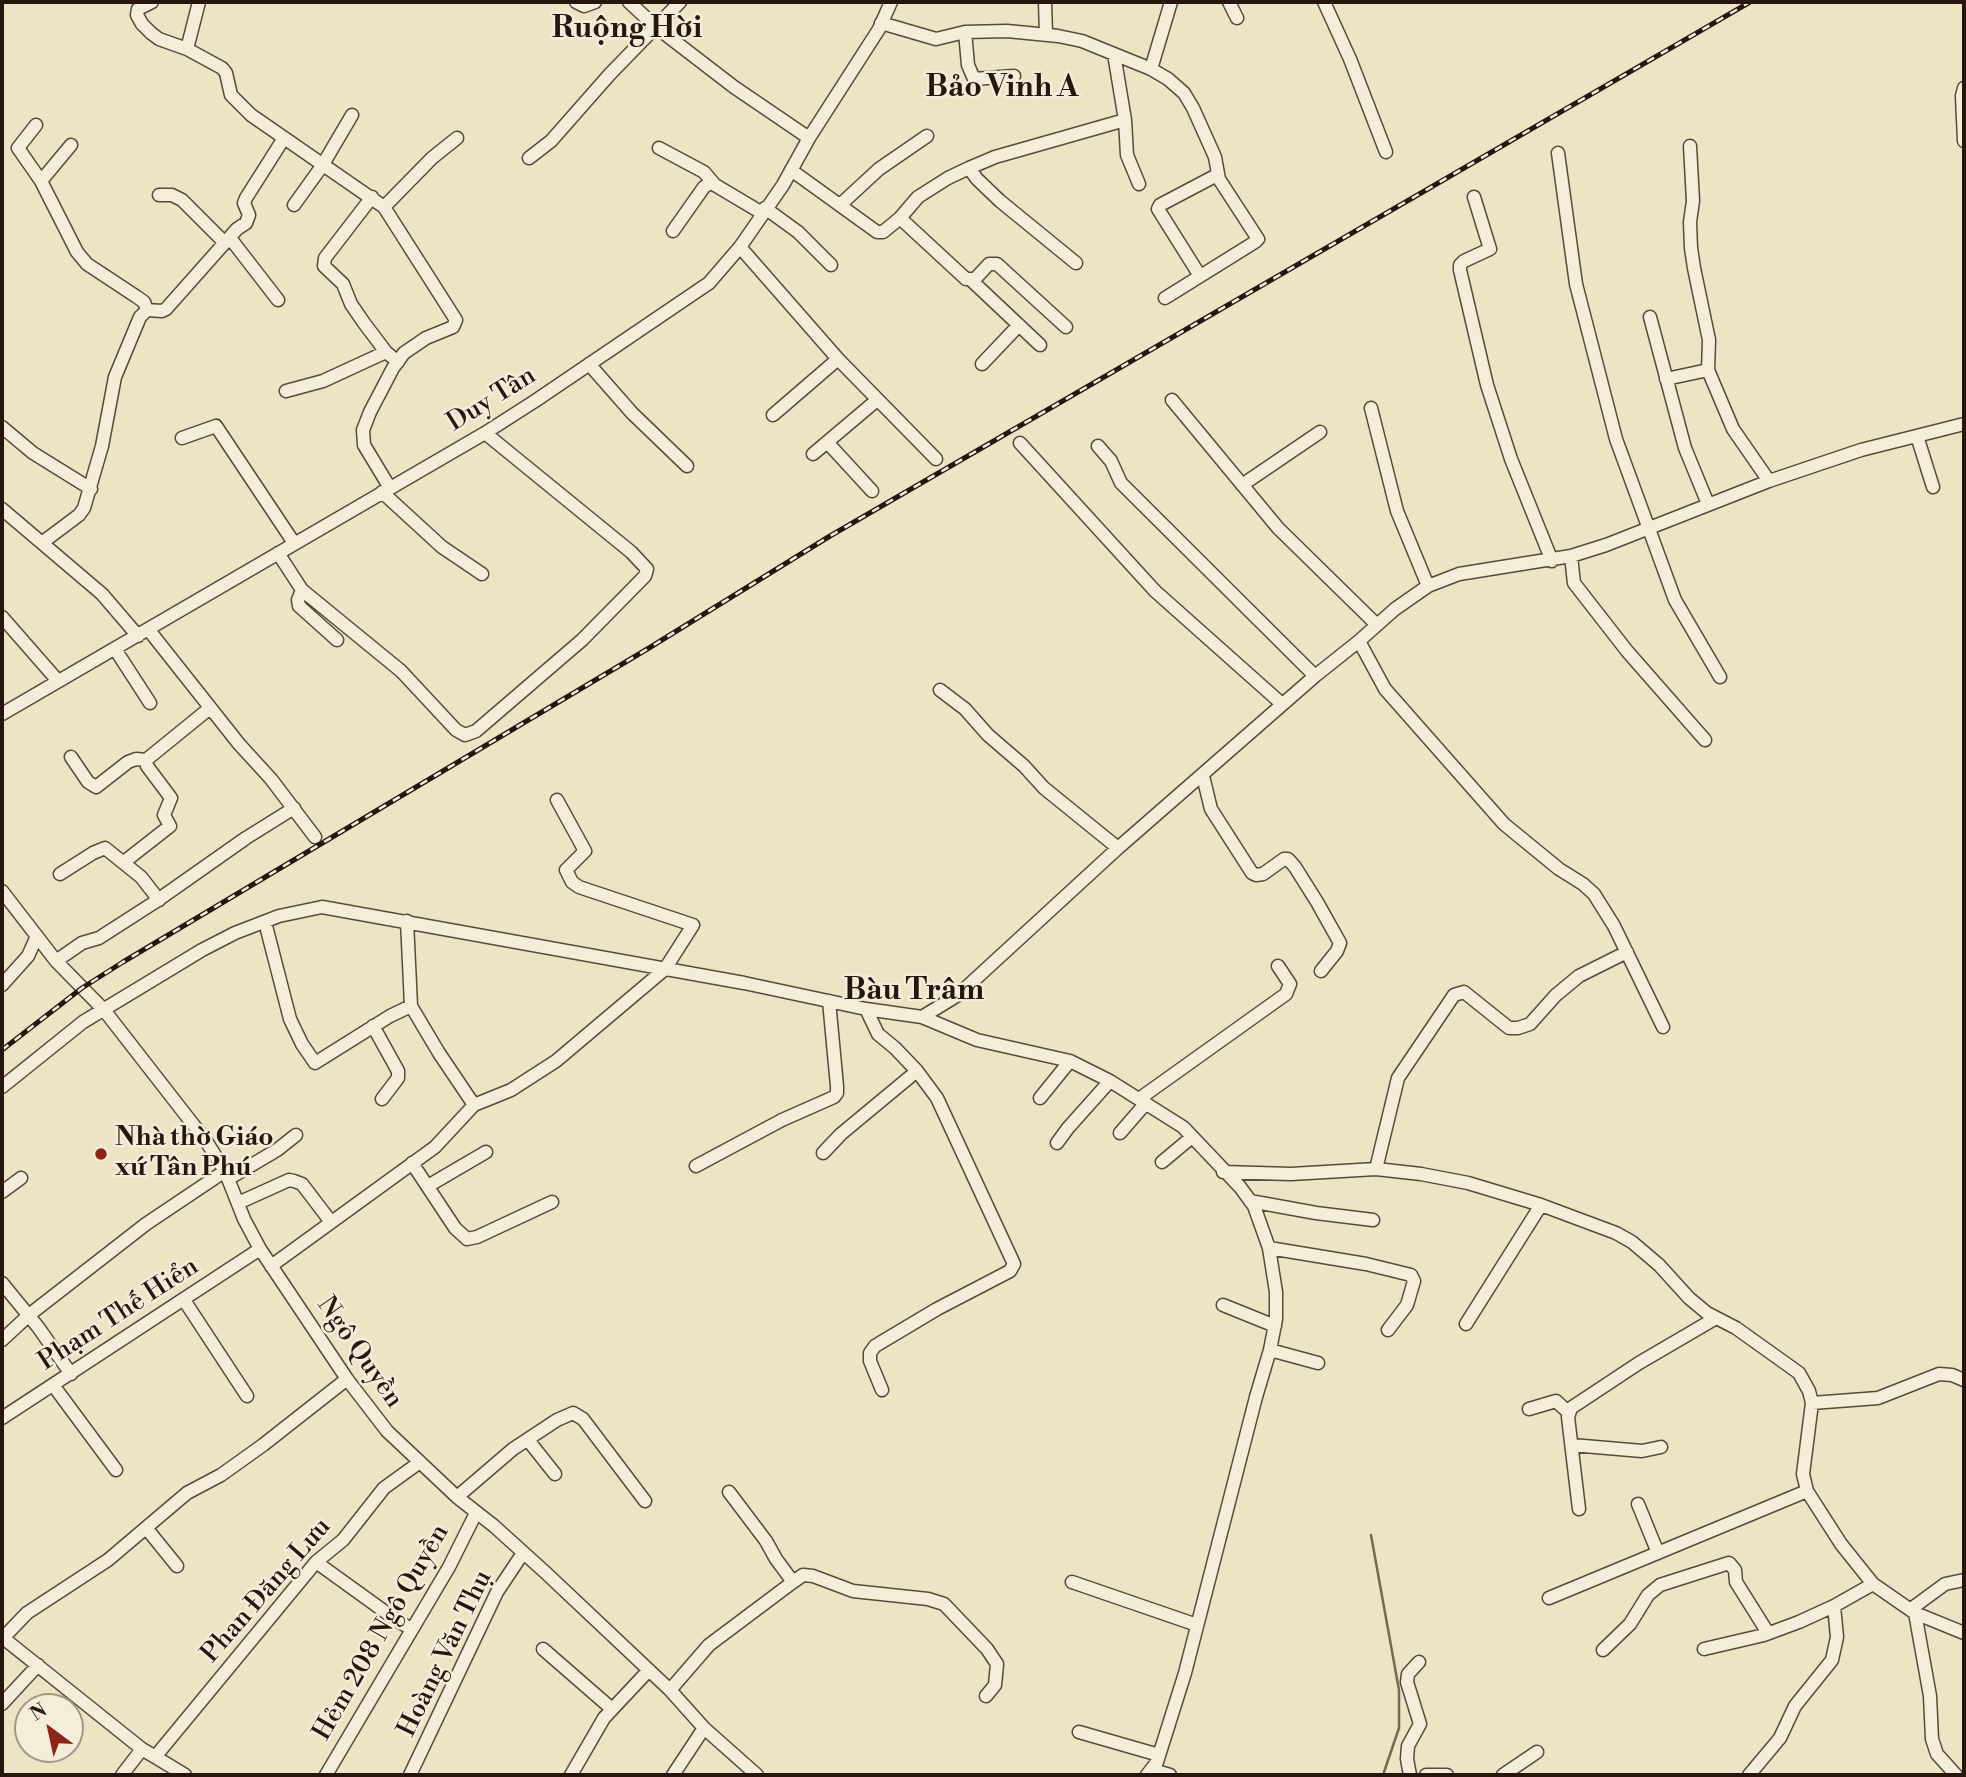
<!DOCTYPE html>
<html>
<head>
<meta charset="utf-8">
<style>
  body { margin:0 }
  #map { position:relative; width:1966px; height:1777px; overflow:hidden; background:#ece4c4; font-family:"Libre Bodoni",serif }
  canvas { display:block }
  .frame { position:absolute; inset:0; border:4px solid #27160d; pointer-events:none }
  .north { position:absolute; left:14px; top:1693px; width:70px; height:70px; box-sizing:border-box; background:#f3edd9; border:2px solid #a19787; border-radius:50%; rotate:327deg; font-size:19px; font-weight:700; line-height:28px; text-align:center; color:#27160d }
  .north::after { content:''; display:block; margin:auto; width:24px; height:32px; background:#8f2418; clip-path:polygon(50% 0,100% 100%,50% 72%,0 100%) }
</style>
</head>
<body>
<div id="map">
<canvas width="1966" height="1777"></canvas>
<div class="frame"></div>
<div class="north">N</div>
</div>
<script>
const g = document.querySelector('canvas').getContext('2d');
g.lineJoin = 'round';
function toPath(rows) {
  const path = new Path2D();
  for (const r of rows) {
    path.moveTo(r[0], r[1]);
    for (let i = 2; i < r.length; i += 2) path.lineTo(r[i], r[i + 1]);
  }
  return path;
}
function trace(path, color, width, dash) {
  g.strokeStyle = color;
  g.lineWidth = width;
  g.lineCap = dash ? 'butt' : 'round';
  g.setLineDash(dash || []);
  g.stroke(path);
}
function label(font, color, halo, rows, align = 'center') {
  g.font = font + ' "Libre Bodoni",serif';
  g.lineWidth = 5;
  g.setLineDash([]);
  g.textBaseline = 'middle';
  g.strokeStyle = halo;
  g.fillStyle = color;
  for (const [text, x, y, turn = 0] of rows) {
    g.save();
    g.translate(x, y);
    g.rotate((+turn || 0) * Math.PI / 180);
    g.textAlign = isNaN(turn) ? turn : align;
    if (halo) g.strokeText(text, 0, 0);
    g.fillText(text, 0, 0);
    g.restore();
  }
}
trace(toPath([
  [1371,1535,1399,1690,1399,1728,1383,1775]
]), '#756856', 2.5);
const minor = toPath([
  [152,2,138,9,137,15,142,24,151,33,159,39,187,49,222,68,226,73,231,95,251,115,384,207,456,320,453,327,426,338,404,353,393,368,370,412,363,430,364,445,390,488],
  [576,2,584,6,595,2],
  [629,2,656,27,734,87,809,138],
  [1045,2,1046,34],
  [1229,2,1237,18],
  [1324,2,1350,59,1386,152],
  [881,23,936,39,965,32,1007,31,1058,36,1082,41,1151,69,1168,79,1184,93,1193,108,1215,157,1219,179,1258,239,1255,242,1165,298],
  [965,32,968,65,974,79,1014,76],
  [187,49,199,2],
  [1151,69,1171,2],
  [1964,88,1962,96,1964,141],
  [1125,120,1127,155,1139,184],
  [36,125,18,148,41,181,77,252,87,264,137,297,144,302,147,310],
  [1690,146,1693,201,1690,222,1691,248,1694,268,1709,340,1708,370,1733,429,1769,481],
  [659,148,704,172,715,185,762,213],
  [1558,153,1576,284,1616,439,1675,600,1720,677],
  [529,158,551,141,610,74,680,2],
  [969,168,977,179,1000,201,1076,263],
  [791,170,877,232,883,232,900,218,918,197,948,178,969,168,995,157,1125,120,1114,54],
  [41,181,71,145],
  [159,195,172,195,182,200,225,243],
  [372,197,325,258,324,266,343,284,351,304,364,323,386,352,398,362],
  [1474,197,1490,249,1464,261,1460,265,1460,270,1487,385,1511,459,1552,561],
  [294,205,322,166,352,115],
  [840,205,879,169,927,136],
  [384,207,432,158,457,138],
  [765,208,798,232,831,265],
  [900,218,966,279,975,279,989,264,997,264,1066,327],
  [673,231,704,187,712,182],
  [230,238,278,300],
  [740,247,838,359,936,459],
  [1200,276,1158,209,1160,205,1217,175],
  [971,280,1040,345],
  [1650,317,1685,448,1708,504],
  [589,364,632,413,687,466],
  [982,364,1019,325],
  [1666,379,1708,370],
  [286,391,323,381,386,352],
  [1172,400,1278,528,1376,624],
  [1371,408,1397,511,1428,586],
  [773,415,838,359],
  [2,427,33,453,91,489],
  [1917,436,1933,487],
  [182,438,216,426,294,543],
  [827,442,872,491],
  [1020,443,1155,591,1282,704],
  [1098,446,1111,461,1121,483,1315,676],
  [813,454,877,400],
  [1242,485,1320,432],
  [382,492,442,547,482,574],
  [2,509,102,594,138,636],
  [43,542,79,515,84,508,102,446,115,377,140,317,147,310,162,311,166,309,237,229,246,223,249,215,244,203,246,198,284,138],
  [278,553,302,590,401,671,456,730,465,735,476,731,582,640,645,576,647,569,631,552,485,433],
  [1571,556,1574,583,1627,651,1705,740],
  [302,590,298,600,299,606,337,640],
  [2,617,58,681],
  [148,629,239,744,271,779,315,837],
  [1359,641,1385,689,1504,824,1559,869,1583,884,1594,894,1614,926,1663,1027],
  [115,649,150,703],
  [940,690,965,709,988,735,1024,766,1044,788,1118,848],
  [2,714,485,433,535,401,709,283,740,247,783,185,809,138,879,29,891,2],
  [71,757,88,782,96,787,128,762,136,759,146,760],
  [1203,776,1211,809,1252,873,1256,875,1263,874,1284,859,1288,859,1295,867,1317,902,1340,943,1337,951,1321,971],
  [124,862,170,826,164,815,171,798,147,766,146,760,210,708],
  [60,874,93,853,105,848,141,877,159,900],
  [2,891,56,961,104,1010,206,1141,225,1171,244,1219,260,1249,347,1379,387,1431,457,1497,494,1526,546,1573,670,1690,704,1728,757,1775],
  [407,921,411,1006,439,1053,474,1105],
  [265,922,290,1019,302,1044,315,1063,390,1016,411,1006],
  [56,961,82,943,99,938,155,902,246,838,294,808],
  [2,985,28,956,37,936],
  [866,1009,878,1034,895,1048,917,1071,937,1098,1014,1264,1010,1271,937,1309,875,1346,870,1353,870,1361,882,1390],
  [922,1017,977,1040,1070,1061,1110,1081,1183,1127,1240,1187,1254,1206,1269,1248,1276,1292,1276,1319,1270,1350,1256,1397,1185,1673,1157,1762,1147,1775],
  [373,1026,398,1071,398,1078,382,1099],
  [2,1087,83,1022,202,950,235,933,279,916,322,907,744,983,866,1009,922,1017,958,995,1118,848,1315,676,1359,641,1395,609,1428,586,1459,574,1571,556,1606,545,1769,481,1861,450,1964,424],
  [1040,1098,1070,1061],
  [1139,1099,1286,994,1290,984,1278,966],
  [1120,1133,1146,1103],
  [1057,1143,1068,1128,1110,1081],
  [823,1153,841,1134,917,1071],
  [1162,1162,1192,1137],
  [412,1163,455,1228,467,1239,477,1237,552,1202],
  [696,1166,782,1120,834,1097,837,1093,837,1086,829,1001],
  [1376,1169,1398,1078,1454,995,1464,992,1509,1028,1518,1028,1530,1024,1556,995,1579,976,1627,952],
  [1223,1172,1291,1174,1376,1169,1421,1174,1468,1183,1541,1205,1616,1233,1632,1242,1659,1265,1689,1298,1707,1313,1736,1328,1799,1373,1809,1391,1812,1403,1803,1474,1807,1491,1841,1544,1873,1584,1915,1613,1964,1633],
  [228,1179,277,1150,296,1135],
  [428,1186,486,1152],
  [2,1192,21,1178],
  [1250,1201,1316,1213,1373,1220],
  [238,1203,289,1180,294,1181,302,1184,331,1222],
  [1269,1248,1366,1264,1411,1275,1414,1281,1407,1305,1388,1330],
  [271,1266,435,1147,474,1105,511,1090,556,1061,665,969,693,925,579,887,572,882,566,870,585,851,557,800],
  [2,1283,38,1327,71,1374],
  [184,1300,247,1396],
  [1223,1305,1275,1326],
  [1466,1324,1541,1205],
  [2,1340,29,1315,146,1224,225,1171],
  [1270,1350,1318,1363],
  [53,1385,116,1470],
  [1812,1403,1878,1398,1939,1374,1952,1375,1964,1380],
  [1529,1409,1556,1401,1568,1412],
  [2,1418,260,1249],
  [528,1440,555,1474],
  [1572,1445,1642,1451,1661,1447],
  [729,1492,766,1541,776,1559,793,1582,803,1575,813,1576,853,1591,928,1599,944,1604,987,1649,997,1664,995,1685,986,1696],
  [457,1497,513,1449,557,1420,573,1413,583,1419,645,1501],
  [1638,1504,1658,1553],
  [1579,1509,1568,1417,1571,1408,1639,1363,1716,1318],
  [147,1529,177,1566],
  [316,1562,395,1619,411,1629],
  [1072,1582,1197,1625],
  [1549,1598,1807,1491],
  [1911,1609,1945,1584,1964,1580],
  [1915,1613,1930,1696,1932,1739,1937,1754,1956,1775],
  [2,1637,142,1749,185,1775],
  [3,1638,27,1613,108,1560,187,1493,221,1475,263,1445,347,1379],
  [543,1649,612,1709],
  [1704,1649,1764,1635,1799,1622,1834,1606,1873,1584],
  [1603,1650,1630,1624,1648,1595,1660,1585,1729,1563,1735,1570,1736,1582,1768,1633],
  [670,1690,709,1645,793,1582],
  [2,1704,38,1665],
  [1079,1732,1159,1755],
  [155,1757,316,1562,343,1540,384,1488,420,1462],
  [1153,1770,1170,1775],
  [122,1775,142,1749],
  [326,1775,449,1567,476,1513],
  [410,1775,497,1592,523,1553],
  [571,1775,604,1718,649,1670],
  [673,1775,704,1728],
  [1410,1775,1407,1759,1408,1746,1420,1724,1407,1682,1408,1674,1419,1662],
  [1426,1775,1447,1775],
  [1503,1775,1537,1752],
  [1749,1775,1780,1738,1795,1706,1832,1660,1837,1637,1834,1606]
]);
trace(minor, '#584a3b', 15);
trace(minor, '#f3edd9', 12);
const rail = toPath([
  [2,1050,82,988,123,962,649,648,830,536,1750,2]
]);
trace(rail, '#27160d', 5);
trace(rail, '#f3edd9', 2.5, [8]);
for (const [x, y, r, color] of [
  [101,1154,7,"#8f2418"]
]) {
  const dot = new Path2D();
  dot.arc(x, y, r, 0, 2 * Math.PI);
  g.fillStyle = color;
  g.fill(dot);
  trace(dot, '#f3edd9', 2.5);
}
label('26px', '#27160d', '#f3edd9', [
  ["Duy Tân",492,400,-32],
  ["Phạm Thế Hiển",119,1315,-33],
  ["Ngô Quyền",359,1353,55],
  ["Phan Đăng Lưu",267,1591,-49],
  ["Hẻm 208 Ngô Quyền",382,1633,-60],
  ["Hoàng Văn Thụ",446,1654,-64]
]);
label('bold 26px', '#27160d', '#f3edd9', [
  ["Nhà thờ Giáo",115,1139],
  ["xứ Tân Phú",115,1169]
], 'left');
label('bold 30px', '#27160d', '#f3edd9', [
  ["Ruộng Hời",627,30],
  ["Bảo Vinh A",1002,89],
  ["Bàu Trâm",914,992]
]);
</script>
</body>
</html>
